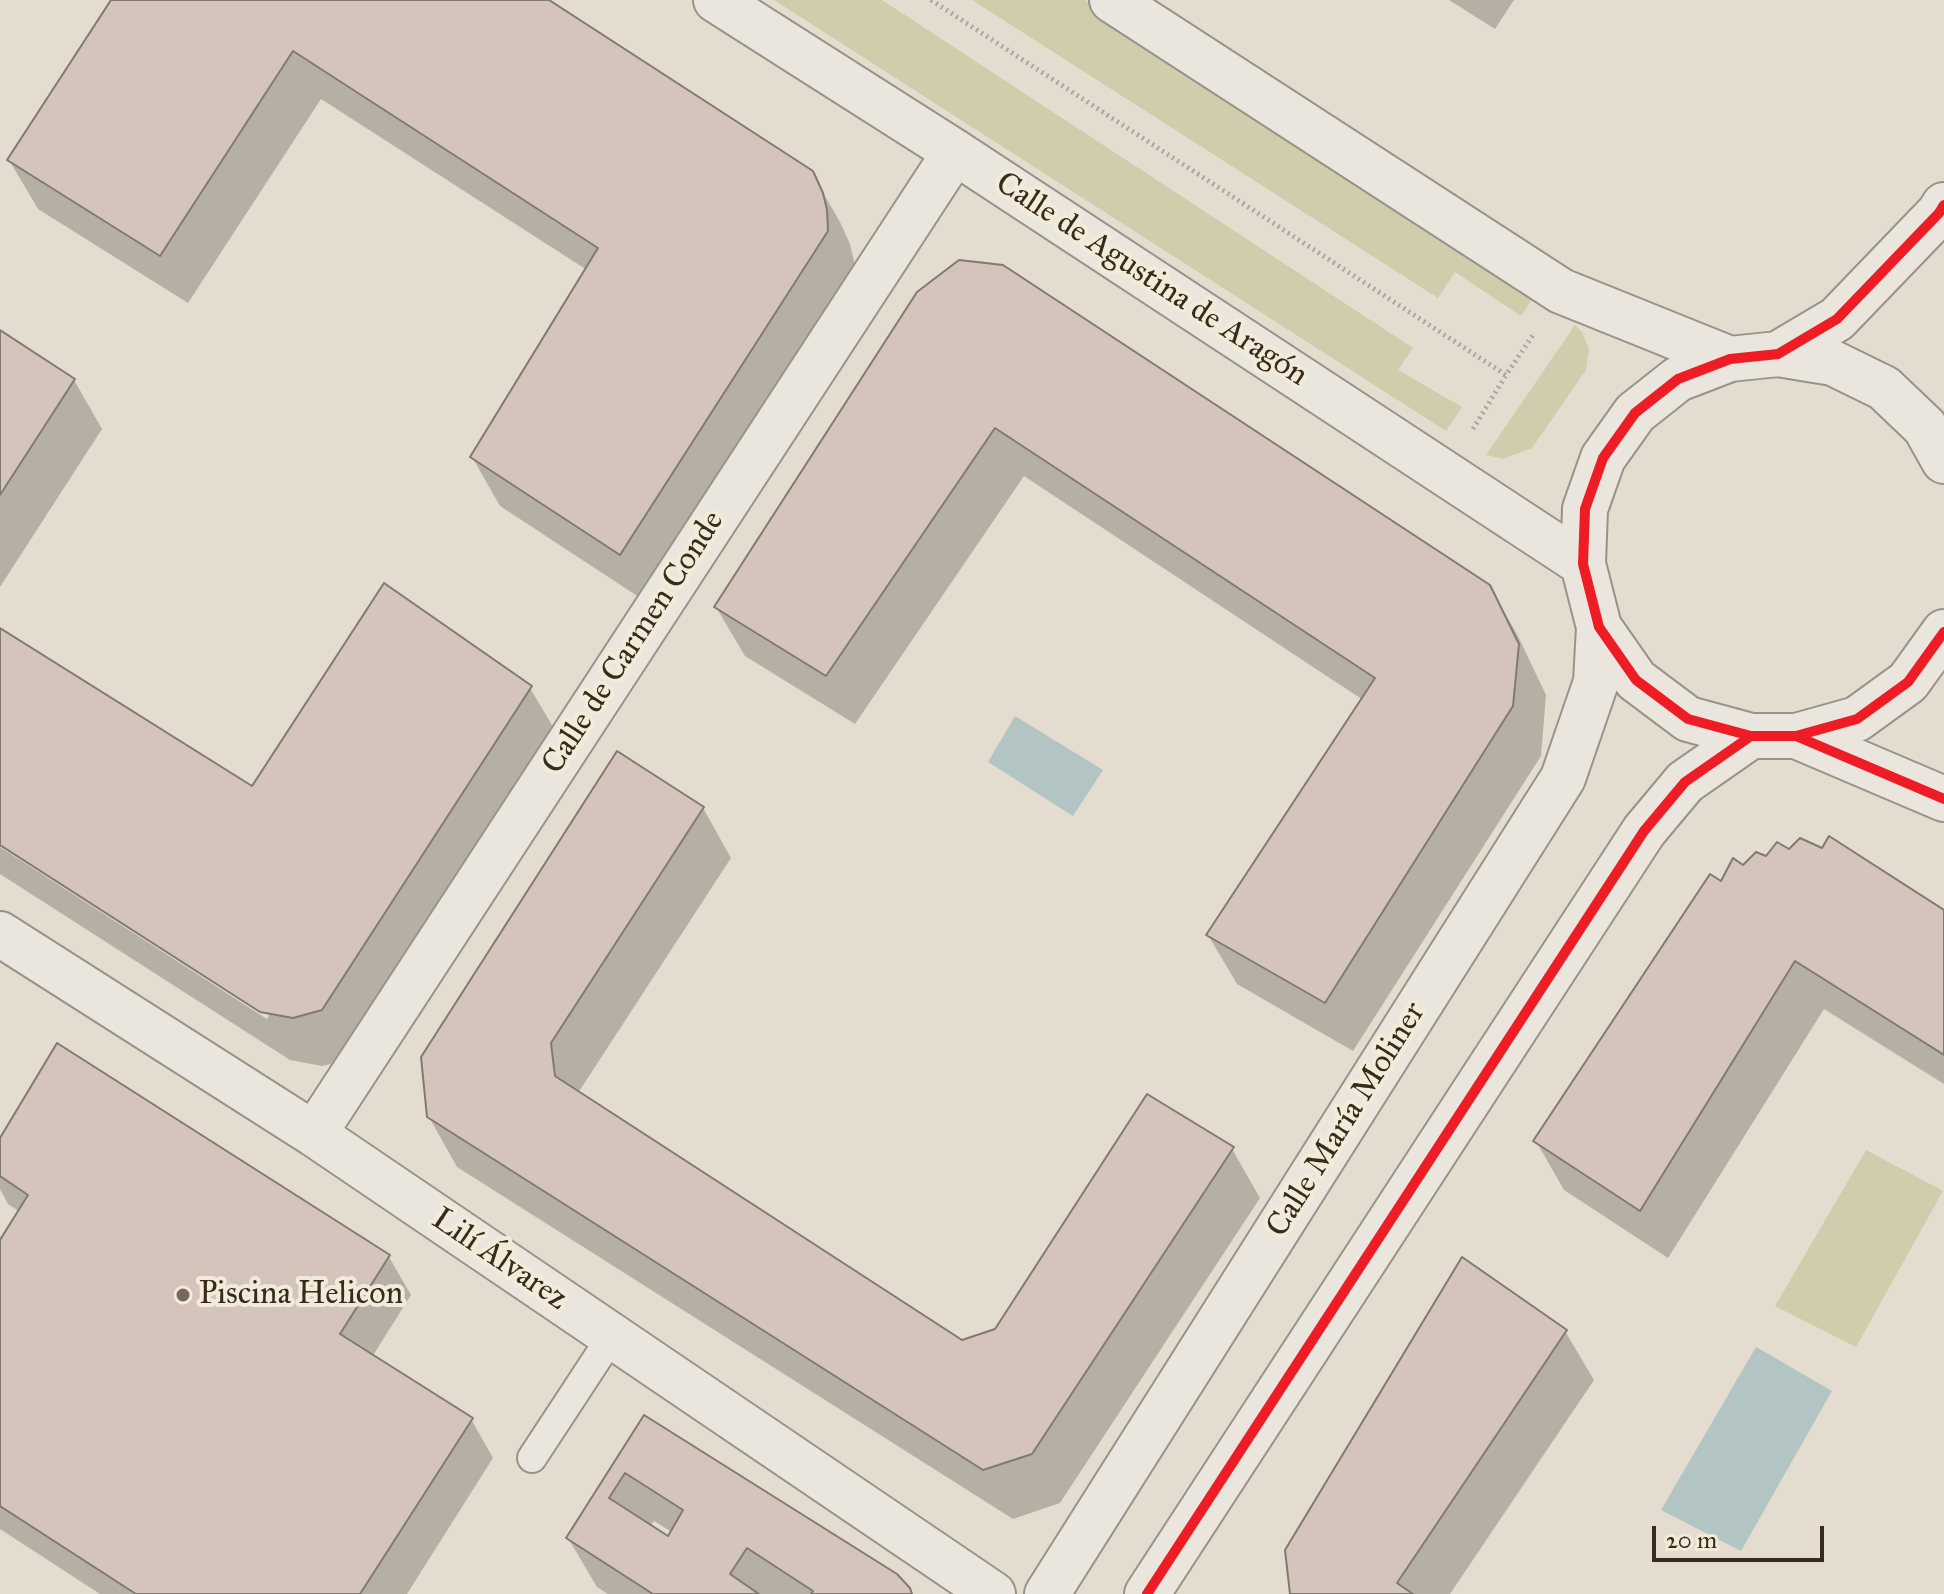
<!DOCTYPE html>
<html>
<head>
<meta charset="utf-8">
<style>
  body { margin:0 }
  #map { position:relative; width:1944px; height:1594px; overflow:hidden; background:#e4dcce; font-family:"IM FELL Great Primer",serif }
  canvas { display:block }
  .scale { position:absolute; left:1652px; top:1526px; width:172px; height:36px; box-sizing:border-box; border:4px solid #372b1b; border-top:0; padding-left:10px; font-size:24px; line-height:28px; white-space:nowrap; color:#372b1b; -webkit-text-stroke:6px #f3ebd9; paint-order:stroke }
</style>
</head>
<body>
<div id="map">
<canvas width="1944" height="1594"></canvas>
<div class="scale">20 m</div>
</div>
<script>
const g = document.querySelector('canvas').getContext('2d');
g.lineJoin = 'round';
function fill(path, color) {
  g.fillStyle = color;
  g.fill(path, 'evenodd');
}
function toPath(rows) {
  const path = new Path2D();
  for (const r of rows) {
    path.moveTo(r[0], r[1]);
    for (let i = 2; i < r.length; i += 2) path.lineTo(r[i], r[i + 1]);
  }
  return path;
}
function trace(path, color, width, dash) {
  g.strokeStyle = color;
  g.lineWidth = width;
  g.lineCap = dash ? 'butt' : 'round';
  g.setLineDash(dash || []);
  g.stroke(path);
}
function label(font, color, halo, rows, align = 'center') {
  g.font = font + ' "IM FELL Great Primer",serif';
  g.lineWidth = 8;
  g.setLineDash([]);
  g.textBaseline = 'middle';
  g.strokeStyle = halo;
  g.fillStyle = color;
  for (const [text, x, y, turn = 0] of rows) {
    g.save();
    g.translate(x, y);
    g.rotate((+turn || 0) * Math.PI / 180);
    g.textAlign = isNaN(turn) ? turn : align;
    if (halo) g.strokeText(text, 0, 0);
    g.fillText(text, 0, 0);
    g.restore();
  }
}
fill(toPath([
  [774,0,882,0,1413,348,1398,370,1462,407,1446,431],
  [972,0,1085,0,1537,293,1521,316,1455,272,1438,298],
  [1575,325,1582,332,1589,349,1586,370,1532,448,1502,459,1486,455],
  [1866,1150,1943,1191,1856,1347,1775,1306]
]), '#cfcdac');
fill(toPath([
  [1015,716,1103,770,1073,816,988,762],
  [1756,1347,1832,1391,1741,1551,1661,1510]
]), '#b2c5c2');
fill(toPath([
  [113,0,545,0,811,172,840,222,850,244,854,261,855,281,648,603,500,506,472,457,587,270,321,99,188,303,38,209,9,160],
  [1449,0,1514,0,1495,29],
  [918,294,1489,586,1518,636,1546,695,1541,756,1353,1051,1237,984,1208,935,1363,700,1024,476,855,724,745,656,716,607],
  [0,332,74,380,102,429,0,587],
  [0,630,253,789,530,688,559,737,350,1059,322,1066,290,1060,0,874,0,847,267,1019,269,1015,0,843],
  [703,808,731,858,578,1093,962,1342,997,1331,1232,1149,1260,1198,1060,1503,1013,1519,457,1167,429,1117],
  [1743,868,1944,912,1944,1084,1824,1009,1668,1258,1564,1190,1536,1141,1722,884],
  [0,1142,389,1257,411,1295,372,1357,471,1419,493,1458,407,1594,100,1594,0,1529,0,1244,20,1212,8,1204,0,1189],
  [1565,1331,1594,1380,1450,1594,1292,1594],
  [645,1418,911,1594,608,1594,597,1587,568,1538],
  [654,1521,672,1532,668,1539,650,1527]
]), '#0003');
const building = toPath([
  [111,0,549,0,813,171,823,193,827,210,828,231,620,555,470,457,598,248,293,51,160,256,7,160,111,0],
  [959,260,1003,265,1490,585,1519,644,1513,706,1325,1003,1206,935,1375,678,995,428,826,676,714,607,917,292,959,260],
  [0,330,75,379,0,495,0,330],
  [384,583,532,686,322,1010,293,1018,260,1012,0,845,0,628,252,786,384,583],
  [617,751,704,807,551,1043,555,1076,962,1340,995,1329,1147,1094,1234,1147,1032,1454,983,1470,427,1117,421,1057,617,751],
  [1829,836,1944,910,1944,1055,1795,961,1640,1211,1533,1141,1710,874,1721,881,1733,858,1743,865,1756,852,1766,856,1777,842,1789,849,1800,838,1822,848,1829,836],
  [57,1043,390,1255,340,1334,473,1418,360,1594,136,1594,0,1506,0,1240,28,1195,0,1176,0,1138,57,1043],
  [1462,1257,1567,1330,1397,1583,1413,1594,1290,1594,1285,1550,1462,1257],
  [644,1415,897,1574,910,1588,912,1594,811,1594,813,1591,747,1548,730,1574,759,1594,653,1594,566,1538,644,1415],
  [625,1473,683,1510,668,1536,609,1498,625,1473]
]);
fill(building, '#d4c4bb');
trace(building, '#807a70', 2);
const lane = toPath([
  [532,1458,612,1336]
]);
const street = toPath([
  [716,0,955,152,1583,564],
  [1112,0,1561,291,1730,359],
  [1778,354,1837,319,1939,213,1944,205],
  [1944,461,1925,427,1884,388,1833,363,1778,354,1730,359,1678,379,1635,413,1603,458,1585,509,1583,564,1599,627,1636,680,1688,719,1751,736,1796,736,1857,719,1908,682,1944,632],
  [1796,736,1944,799],
  [0,934,314,1134,993,1594],
  [314,1134,955,152],
  [1047,1594,1563,778,1596,682,1599,627],
  [1147,1594,1644,831,1685,782,1751,736]
]);
trace(lane, '#989289', 32);
trace(street, '#989289', 48);
trace(toPath([
  [931,0,1506,375,1533,335],
  [1473,429,1506,375]
]), '#a9a69e', 5, [2, 4]);
trace(lane, '#eae6de', 28);
trace(street, '#eae6de', 44);
trace(toPath([
  [1944,205,1939,213,1837,319,1778,354,1730,359,1678,379,1635,413,1603,458,1585,509,1583,564,1599,627,1636,680,1688,719,1751,736,1796,736,1857,719,1908,682,1944,632],
  [1765,736,1796,736,1944,799],
  [1147,1594,1644,831,1685,782,1751,736]
]), '#ee1c25', 10);
for (const [x, y, r, color] of [
  [183,1295,8,"#74695a"]
]) {
  const dot = new Path2D();
  dot.arc(x, y, r, 0, 2 * Math.PI);
  g.fillStyle = color;
  g.fill(dot);
  trace(dot, '#f3ebd9', 3);
}
label('32px', '#372b1b', '#f3ebd9', [
  ["Calle de Agustina de Aragón",1151,280,33],
  ["Calle de Carmen Conde",634,643,-57],
  ["Calle María Moliner",1347,1120,-58],
  ["Lilí Álvarez",499,1260,34]
]);
label('32px', '#372b1b', '#f3ebd9', [
  ["Piscina Helicon",199,1295]
], 'left');
</script>
</body>
</html>
